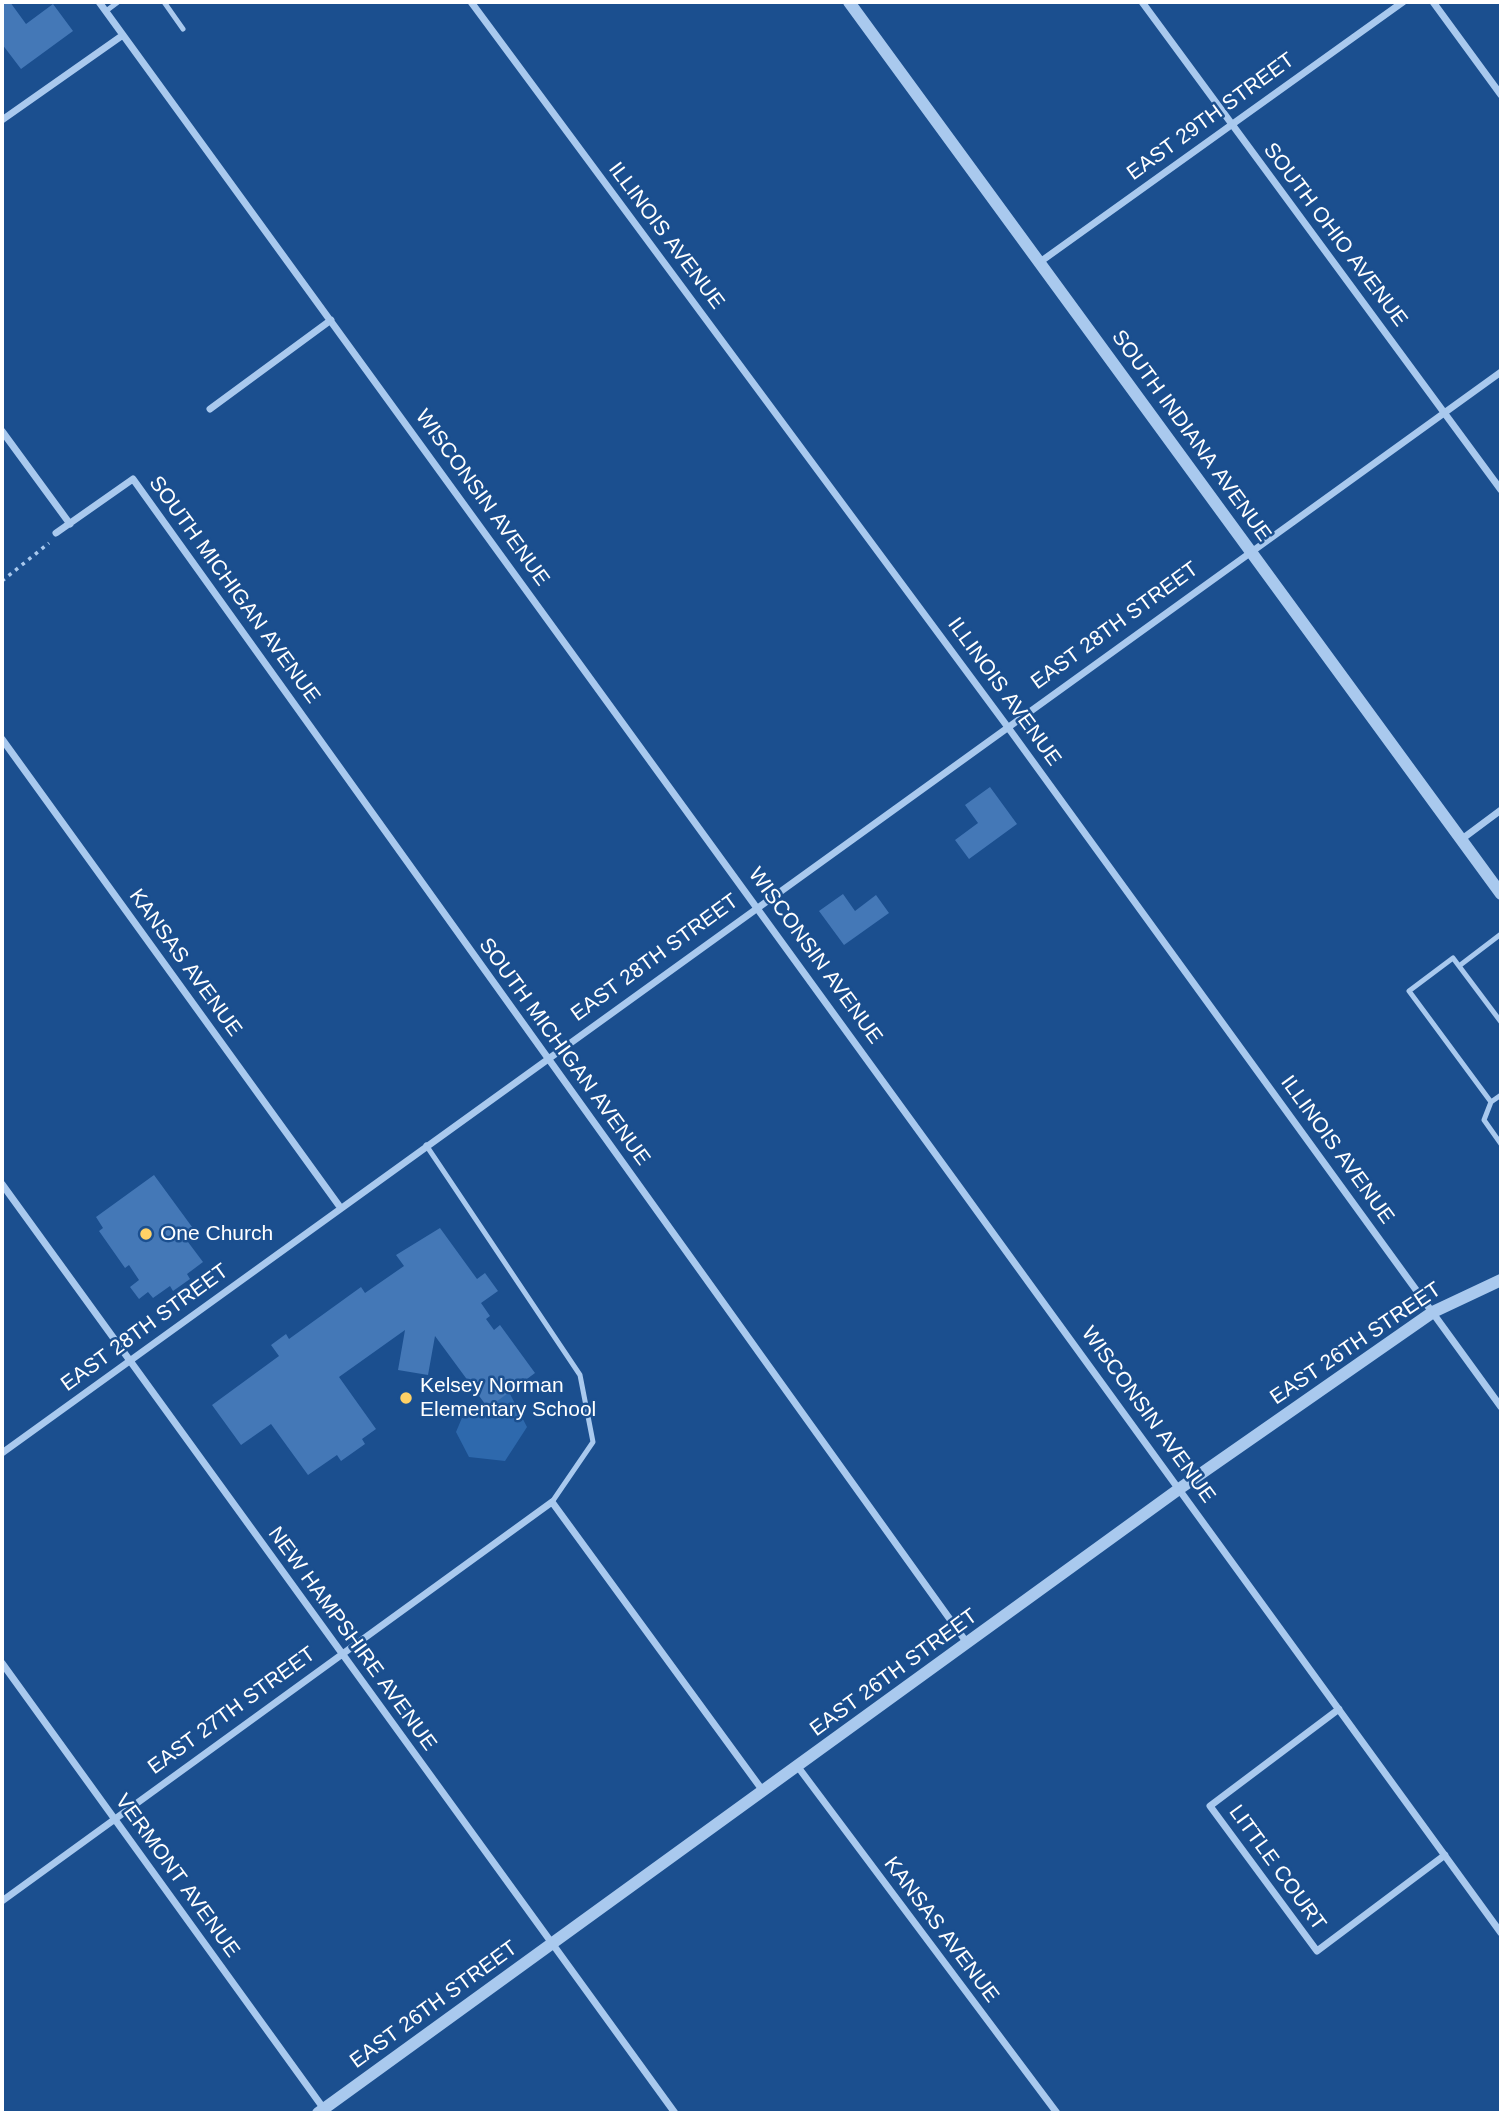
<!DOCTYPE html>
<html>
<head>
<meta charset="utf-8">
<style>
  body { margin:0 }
  #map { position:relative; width:1503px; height:2115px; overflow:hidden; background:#1b4f8f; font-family:Helvetica,sans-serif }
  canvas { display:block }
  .frame { position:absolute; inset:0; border:4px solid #fff; pointer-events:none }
</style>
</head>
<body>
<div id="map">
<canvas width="1503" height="2115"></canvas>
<div class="frame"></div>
</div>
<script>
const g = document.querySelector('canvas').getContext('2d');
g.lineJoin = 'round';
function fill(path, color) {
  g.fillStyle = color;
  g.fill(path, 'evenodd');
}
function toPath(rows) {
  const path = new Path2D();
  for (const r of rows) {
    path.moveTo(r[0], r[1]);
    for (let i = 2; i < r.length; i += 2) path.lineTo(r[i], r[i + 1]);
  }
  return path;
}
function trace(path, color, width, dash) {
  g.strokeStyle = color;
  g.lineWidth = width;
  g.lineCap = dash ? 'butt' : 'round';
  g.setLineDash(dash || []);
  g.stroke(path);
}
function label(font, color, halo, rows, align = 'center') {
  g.font = font + ' Helvetica,sans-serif';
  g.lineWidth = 5;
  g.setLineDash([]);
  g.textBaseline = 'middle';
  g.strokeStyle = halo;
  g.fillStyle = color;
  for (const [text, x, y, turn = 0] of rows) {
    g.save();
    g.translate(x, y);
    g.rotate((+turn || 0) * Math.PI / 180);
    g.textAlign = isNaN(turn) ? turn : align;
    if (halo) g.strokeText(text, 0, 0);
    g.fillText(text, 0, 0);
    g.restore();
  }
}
fill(toPath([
  [509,1392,527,1427,505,1461,469,1457,456,1432,464,1413,480,1413]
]), '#2e69ad');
fill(toPath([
  [2,2,10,2,26,24,53,4,73,31,21,69,2,44],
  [990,787,1017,824,969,859,955,840,978,823,965,805],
  [843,894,855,911,876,895,889,913,844,945,819,911],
  [154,1175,195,1231,185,1238,203,1262,187,1274,190,1279,173,1291,170,1286,153,1298,148,1292,139,1299,130,1287,139,1280,129,1265,125,1268,99,1231,103,1228,96,1217],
  [440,1228,477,1279,485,1273,498,1291,481,1303,490,1316,486,1319,494,1330,500,1325,535,1373,488,1408,435,1336,428,1375,398,1370,405,1330,339,1377,376,1429,362,1439,365,1444,341,1461,337,1455,308,1475,271,1424,241,1445,212,1405,279,1356,271,1345,286,1334,289,1339,361,1287,365,1293,404,1266,396,1255]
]), '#4478b7');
trace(toPath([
  [2,581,49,543]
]), '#a9c9ee', 3.5, [3.5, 5]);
trace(toPath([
  [164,2,183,29],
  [106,11,118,2],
  [1459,966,1501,934],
  [1501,1095,1491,1102,1484,1120,1501,1144],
  [1491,1102,1409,991,1453,958,1501,1022],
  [426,1145,580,1375,593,1442,552,1502]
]), '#a9c9ee', 5);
trace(toPath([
  [99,2,1501,1933],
  [471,2,1007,726,1501,1407],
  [1142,2,1501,490],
  [1433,2,1501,95],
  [2,120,123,35],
  [1040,262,1403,2],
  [210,409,331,320],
  [2,431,70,524],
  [56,533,133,479,967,1643],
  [2,739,340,1207],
  [1462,839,1501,810],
  [2,1184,675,2113],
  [2,1453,1501,372],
  [2,1663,324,2109],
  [1339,1709,1210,1806,1317,1951,1445,1855],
  [798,1767,1057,2113],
  [2,1901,552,1502,763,1791]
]), '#a9c9ee', 7);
trace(toPath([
  [849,2,1501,894],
  [318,2113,1179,1489,1433,1312,1501,1280]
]), '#a9c9ee', 12);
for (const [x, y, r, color] of [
  [146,1234,7,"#ffd166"],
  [406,1398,7,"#ffd166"]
]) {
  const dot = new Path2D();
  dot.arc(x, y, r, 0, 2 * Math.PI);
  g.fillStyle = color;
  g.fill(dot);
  trace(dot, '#1b4f8f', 2.5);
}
label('21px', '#fff', '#1b4f8f', [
  ["EAST 29TH STREET",1211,117,-36],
  ["SOUTH OHIO AVENUE",1335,235,53],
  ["ILLINOIS AVENUE",666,236,53],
  ["SOUTH INDIANA AVENUE",1191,436,54],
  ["WISCONSIN AVENUE",482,498,54],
  ["SOUTH MICHIGAN AVENUE",234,590,54],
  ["EAST 28TH STREET",1115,626,-36],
  ["ILLINOIS AVENUE",1004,692,54],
  ["WISCONSIN AVENUE",815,956,54],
  ["EAST 28TH STREET",655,958,-36],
  ["KANSAS AVENUE",185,963,54],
  ["SOUTH MICHIGAN AVENUE",564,1052,54],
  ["ILLINOIS AVENUE",1337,1150,54],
  ["EAST 28TH STREET",145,1328,-36],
  ["EAST 26TH STREET",1356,1344,-34],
  ["WISCONSIN AVENUE",1148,1415,54],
  ["NEW HAMPSHIRE AVENUE",352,1639,54],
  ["EAST 26TH STREET",894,1673,-36],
  ["EAST 27TH STREET",232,1711,-36],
  ["LITTLE COURT",1277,1868,54],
  ["VERMONT AVENUE",177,1876,54],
  ["KANSAS AVENUE",941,1930,53],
  ["EAST 26TH STREET",434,2005,-36]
]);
label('21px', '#fff', '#1b4f8f', [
  ["One Church",160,1234],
  ["Kelsey Norman",420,1386],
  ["Elementary School",420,1410]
], 'left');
</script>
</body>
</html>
